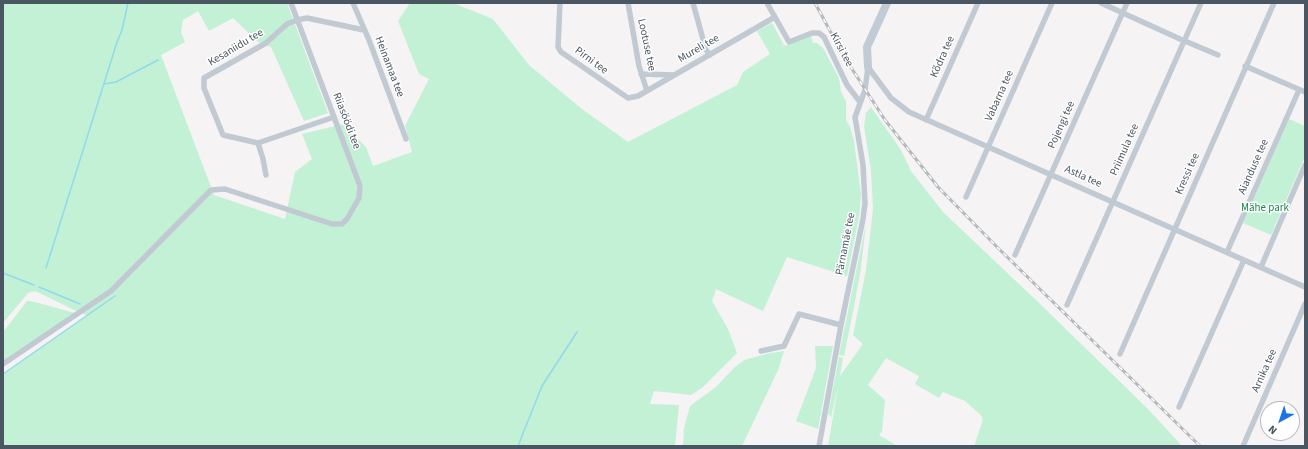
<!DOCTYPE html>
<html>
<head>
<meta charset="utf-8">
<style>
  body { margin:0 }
  #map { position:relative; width:1308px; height:449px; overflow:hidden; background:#f5f3f3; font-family:"Source Sans 3",sans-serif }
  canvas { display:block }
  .frame { position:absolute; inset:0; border:4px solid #4a5661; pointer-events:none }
  .north { position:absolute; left:1260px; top:401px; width:40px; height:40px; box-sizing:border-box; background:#fff; border:1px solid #b7bbc0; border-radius:50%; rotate:220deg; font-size:11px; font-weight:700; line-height:16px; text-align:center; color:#4a5661 }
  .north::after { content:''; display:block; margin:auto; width:14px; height:18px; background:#1a73e8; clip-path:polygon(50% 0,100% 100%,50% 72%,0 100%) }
</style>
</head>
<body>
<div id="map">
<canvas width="1308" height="449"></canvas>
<div class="frame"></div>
<div class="north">N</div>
</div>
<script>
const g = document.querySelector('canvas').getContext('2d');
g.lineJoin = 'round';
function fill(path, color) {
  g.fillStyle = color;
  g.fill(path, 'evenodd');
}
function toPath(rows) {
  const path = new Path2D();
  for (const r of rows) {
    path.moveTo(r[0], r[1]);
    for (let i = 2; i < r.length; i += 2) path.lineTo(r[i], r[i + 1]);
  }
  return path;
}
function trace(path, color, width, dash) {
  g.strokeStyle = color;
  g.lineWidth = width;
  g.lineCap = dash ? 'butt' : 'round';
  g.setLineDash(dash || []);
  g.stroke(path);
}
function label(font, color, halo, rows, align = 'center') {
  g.font = font + ' "Source Sans 3",sans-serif';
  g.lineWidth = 3;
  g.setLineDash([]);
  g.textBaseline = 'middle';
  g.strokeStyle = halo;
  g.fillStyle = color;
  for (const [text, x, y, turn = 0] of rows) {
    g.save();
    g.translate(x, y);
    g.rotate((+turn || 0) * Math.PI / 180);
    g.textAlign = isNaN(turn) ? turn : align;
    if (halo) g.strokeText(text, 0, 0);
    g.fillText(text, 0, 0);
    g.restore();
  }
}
fill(toPath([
  [3,3,287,3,328,113,304,121,271,47,258,42,233,18,209,31,198,11,183,20,181,32,185,42,161,55,214,195,285,219,295,172,312,159,302,134,343,124,366,147,373,166,412,152,405,126,429,79,419,74,398,21,410,3,453,3,493,19,529,65,582,109,628,142,737,85,743,72,770,54,757,31,772,23,784,45,781,47,811,36,813,43,817,43,823,48,839,78,841,92,846,101,846,120,850,127,854,141,861,195,859,217,847,276,787,257,763,311,716,289,712,301,728,329,737,353,702,388,691,395,654,391,650,404,679,405,675,446,3,446,3,374,87,316,35,291,28,293,3,323],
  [871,107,901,150,911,171,943,212,1038,302,1149,410,1182,446,974,446,983,420,981,415,965,401,943,392,939,398,915,384,919,376,886,358,868,385,885,400,882,431,879,435,897,446,828,446,838,387,831,417,828,414,839,357,843,358,840,376,863,344,853,335,866,270,873,209,871,171,864,126,866,113],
  [1289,119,1305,126,1305,156,1271,235,1243,223],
  [866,223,861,268,854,307,844,356,839,355],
  [27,301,31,301,75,313,3,362,3,332],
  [815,346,833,346,818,429,796,421,816,368],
  [784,351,778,370,742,446,683,446,684,428,690,406,716,387,734,368,744,360,770,353]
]), '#c3f1d5');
trace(toPath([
  [104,84,116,82,158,60],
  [46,268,117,42,122,30,128,3],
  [3,273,34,285],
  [39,287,80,304],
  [3,374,115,296],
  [518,446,542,386,577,332]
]), '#90daee', 1.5);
trace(toPath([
  [353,3,369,40,406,139],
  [560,3,558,47,561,52,628,98,638,96,775,17],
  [628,3,639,66,647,91],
  [693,3,706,50,710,55],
  [767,3,789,42,812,33,819,33,824,37,847,85,860,102],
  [1101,3,1180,39],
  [1185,41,1218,55],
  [1245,66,1305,92],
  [868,67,891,98,909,112,1305,287],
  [641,74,674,75],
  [334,117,258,143,223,135,204,88,204,78,266,43,287,24,297,20,307,18,364,30],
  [926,120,978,3],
  [258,143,263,159,266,175],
  [966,197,1052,3],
  [1227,252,1299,90],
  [1015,255,1127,3],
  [1261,267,1305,165],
  [1067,305,1201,3],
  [761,351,784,346,799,314,841,325],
  [1120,354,1274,3],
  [3,364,111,291,211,190,225,189,332,224,342,224,347,219,359,198,360,186,291,3],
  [1179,407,1244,260],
  [819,446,841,325,863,219,865,203,863,165,855,117,865,90,868,67],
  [1243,446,1305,304]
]), '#c1cad2', 5.5);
trace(toPath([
  [868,67,867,47,887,3]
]), '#c1cbd6', 8);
const rail = toPath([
  [815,3,843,55,885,120,938,187,999,249,1200,446]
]);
trace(rail, '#b5b8bd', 3);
trace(rail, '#fff', 1.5, [4.5]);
label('11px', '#4a5661', '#fff', [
  ["Lootuse tee",646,45,78],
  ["Kesaniidu tee",236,48,-31],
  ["Mureli tee",699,49,-30],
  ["Kirsi tee",841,50,62],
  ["Kõdra tee",943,57,-66],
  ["Pirni tee",591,61,36],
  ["Heinamaa tee",389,67,69],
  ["Vabarna tee",1000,96,-66],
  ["Riiasöödi tee",346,121,69],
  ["Pojengi tee",1062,125,-66],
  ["Priimula tee",1125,150,-66],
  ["Aianduse tee",1254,167,-66],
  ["Kressi tee",1188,174,-66],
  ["Astla tee",1083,177,24],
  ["Pärnamäe tee",846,244,-79],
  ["Arnika tee",1265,371,-66]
]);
label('11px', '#17864f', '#fff', [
  ["Mähe park",1265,209]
]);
</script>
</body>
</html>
